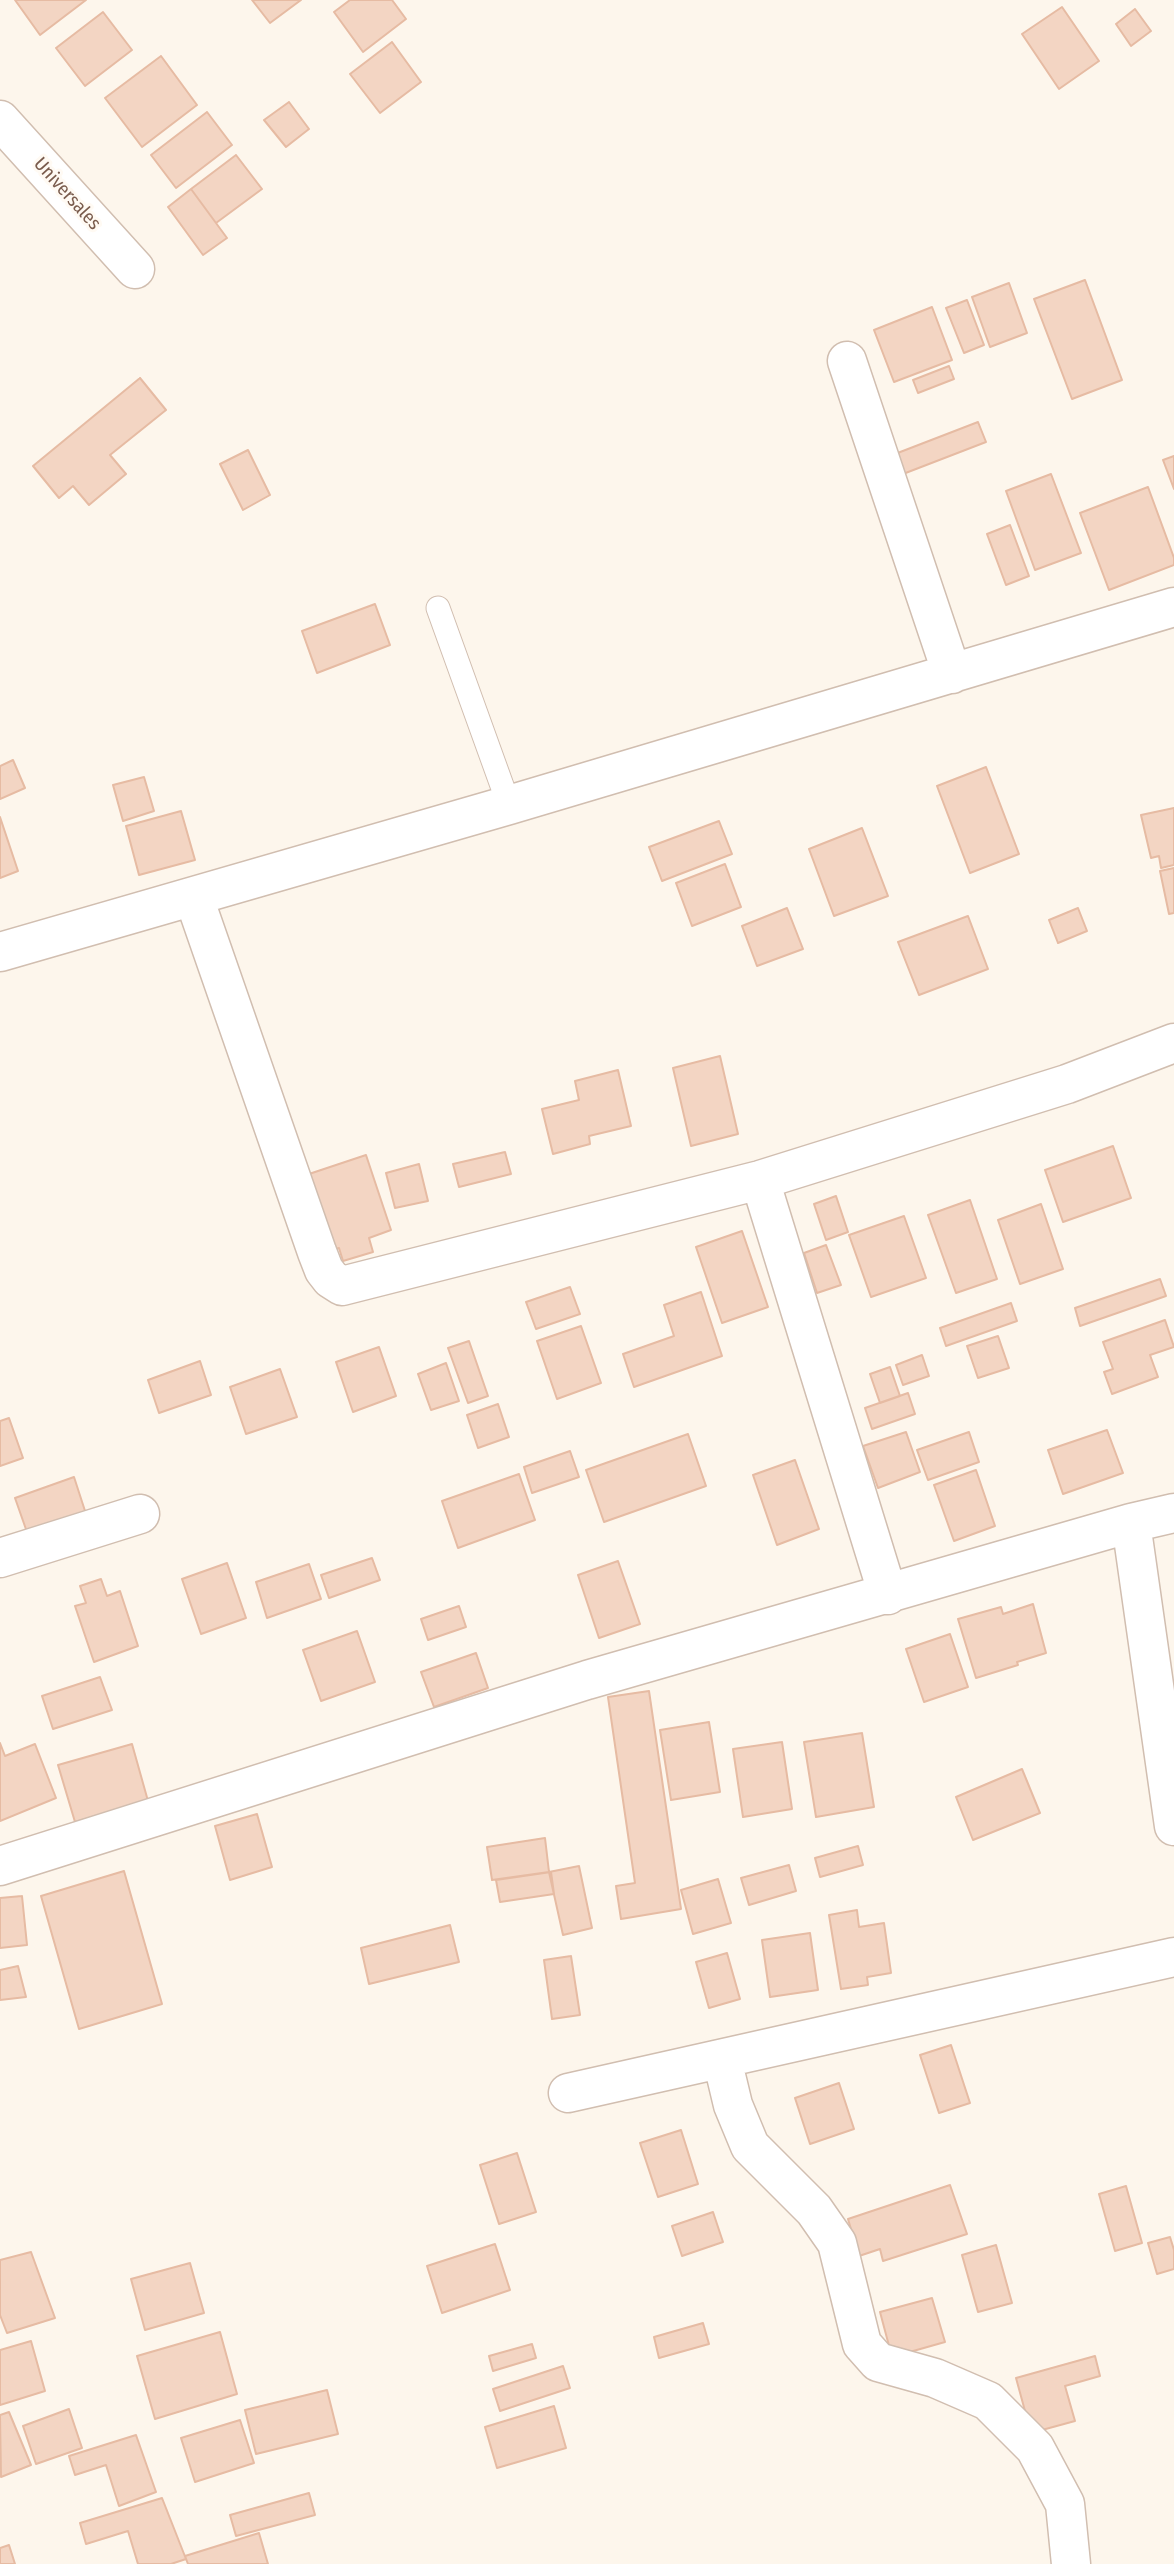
<!DOCTYPE html>
<html>
<head>
<meta charset="utf-8">
<style>
  body { margin:0 }
  canvas { display:block; background:#fdf6ec }
</style>
</head>
<body>
<canvas width="1174" height="2564"></canvas>
<script>
const g = document.querySelector('canvas').getContext('2d');
g.lineJoin = 'round';
function fill(path, color) {
  g.fillStyle = color;
  g.fill(path, 'evenodd');
}
function toPath(rows) {
  const path = new Path2D();
  for (const r of rows) {
    path.moveTo(r[0], r[1]);
    for (let i = 2; i < r.length; i += 2) path.lineTo(r[i], r[i + 1]);
  }
  return path;
}
function trace(path, color, width, dash) {
  g.strokeStyle = color;
  g.lineWidth = width;
  g.lineCap = dash ? 'butt' : 'round';
  g.setLineDash(dash || []);
  g.stroke(path);
}
function label(font, color, halo, rows, align = 'center') {
  g.font = font + ' "Fira Sans Condensed",sans-serif';
  g.lineWidth = 6;
  g.setLineDash([]);
  g.textBaseline = 'middle';
  g.strokeStyle = halo;
  g.fillStyle = color;
  for (const [text, x, y, turn = 0] of rows) {
    g.save();
    g.translate(x, y);
    g.rotate((+turn || 0) * Math.PI / 180);
    g.textAlign = isNaN(turn) ? turn : align;
    if (halo) g.strokeText(text, 0, 0);
    g.fillText(text, 0, 0);
    g.restore();
  }
}
const building = toPath([
  [15,0,86,0,40,35,15,0],
  [252,0,301,0,270,23,252,0],
  [350,0,392,0,406,19,363,52,334,12,350,0],
  [1062,7,1099,61,1059,89,1022,34,1062,7],
  [1135,9,1151,31,1131,46,1116,24,1135,9],
  [103,12,132,50,85,86,56,48,103,12],
  [392,42,421,82,380,113,350,74,392,42],
  [161,56,197,105,142,147,105,98,161,56],
  [289,102,309,129,286,147,264,120,289,102],
  [207,112,232,145,176,188,151,155,207,112],
  [236,155,262,189,216,223,191,189,236,155],
  [191,189,227,238,203,255,168,207,191,189],
  [1085,280,1122,380,1072,399,1034,299,1085,280],
  [1009,283,1027,333,990,347,972,297,1009,283],
  [967,300,984,345,964,353,946,308,967,300],
  [932,307,952,360,894,382,874,330,932,307],
  [949,366,954,379,918,393,913,380,949,366],
  [140,378,166,410,110,455,126,474,89,505,73,486,59,498,33,466,140,378],
  [978,422,986,442,903,474,895,454,978,422],
  [248,450,270,495,243,510,220,464,248,450],
  [1174,456,1174,489,1163,460,1174,456],
  [1051,474,1081,553,1035,570,1006,491,1051,474],
  [1148,487,1174,558,1174,565,1109,590,1080,513,1148,487],
  [1010,525,1029,576,1006,585,987,534,1010,525],
  [375,604,390,645,317,673,302,631,375,604],
  [13,760,25,788,0,799,0,766,13,760],
  [986,767,1019,854,970,873,937,786,986,767],
  [144,777,154,811,123,821,113,785,144,777],
  [1174,808,1174,865,1161,868,1159,856,1151,858,1141,815,1174,808],
  [181,811,195,860,139,875,126,826,181,811],
  [0,817,18,871,0,878,0,817],
  [719,821,732,854,662,881,649,847,719,821],
  [862,828,888,896,834,916,809,849,862,828],
  [725,864,741,907,692,926,676,883,725,864],
  [1174,868,1174,913,1169,914,1160,871,1174,868],
  [787,908,803,949,757,966,742,926,787,908],
  [1078,908,1087,931,1058,943,1049,920,1078,908],
  [968,916,988,969,919,995,898,942,968,916],
  [720,1056,738,1134,691,1146,673,1068,720,1056],
  [618,1070,631,1126,589,1136,590,1144,553,1154,542,1109,579,1100,575,1081,618,1070],
  [1113,1146,1131,1198,1063,1222,1045,1170,1113,1146],
  [505,1152,511,1174,459,1187,453,1164,505,1152],
  [366,1155,391,1230,369,1238,373,1252,343,1261,339,1248,319,1254,294,1179,366,1155],
  [419,1164,428,1201,395,1208,386,1173,419,1164],
  [836,1196,848,1232,826,1240,814,1204,836,1196],
  [970,1200,997,1279,956,1293,928,1215,970,1200],
  [1041,1204,1063,1269,1020,1284,998,1220,1041,1204],
  [904,1216,926,1278,871,1297,849,1235,904,1216],
  [742,1231,768,1307,722,1323,696,1247,742,1231],
  [826,1245,841,1285,817,1293,804,1253,826,1245],
  [1160,1279,1166,1296,1080,1326,1075,1308,1160,1279],
  [570,1287,580,1314,536,1329,526,1302,570,1287],
  [701,1292,722,1356,634,1387,623,1354,674,1336,664,1305,701,1292],
  [1011,1303,1017,1321,946,1346,940,1328,1011,1303],
  [1165,1320,1174,1347,1150,1355,1158,1377,1112,1394,1104,1372,1113,1369,1103,1342,1165,1320],
  [581,1326,601,1383,557,1399,537,1341,581,1326],
  [998,1336,1009,1368,978,1378,967,1346,998,1336],
  [469,1341,488,1396,468,1403,448,1348,469,1341],
  [379,1347,396,1396,353,1412,336,1362,379,1347],
  [922,1355,929,1376,903,1385,896,1365,922,1355],
  [200,1361,211,1395,159,1413,148,1380,200,1361],
  [446,1363,459,1401,431,1410,418,1374,446,1363],
  [890,1367,900,1396,880,1403,870,1374,890,1367],
  [280,1369,297,1417,246,1434,230,1387,280,1369],
  [908,1393,915,1414,872,1429,865,1408,908,1393],
  [498,1404,509,1437,478,1448,467,1415,498,1404],
  [9,1418,23,1458,0,1466,0,1421,9,1418],
  [1107,1430,1123,1473,1063,1494,1048,1450,1107,1430],
  [906,1432,920,1472,878,1488,863,1446,906,1432],
  [969,1432,979,1462,928,1480,917,1450,969,1432],
  [688,1434,706,1486,604,1522,586,1470,688,1434],
  [570,1451,579,1477,532,1493,524,1467,570,1451],
  [795,1460,819,1529,777,1545,753,1475,795,1460],
  [976,1470,995,1526,954,1541,934,1485,976,1470],
  [519,1474,535,1520,458,1548,442,1501,519,1474],
  [74,1477,86,1514,28,1535,15,1498,74,1477],
  [372,1558,380,1580,329,1598,321,1575,372,1558],
  [618,1561,640,1624,599,1638,578,1575,618,1561],
  [227,1563,246,1618,201,1634,182,1579,227,1563],
  [309,1564,321,1599,267,1618,256,1582,309,1564],
  [101,1579,107,1596,120,1591,138,1646,94,1662,75,1606,86,1603,80,1586,101,1579],
  [1033,1604,1046,1653,1017,1662,1018,1665,976,1678,958,1619,1001,1607,1003,1614,1033,1604],
  [459,1606,466,1627,428,1640,421,1619,459,1606],
  [357,1631,375,1682,321,1701,303,1650,357,1631],
  [950,1634,968,1687,924,1702,906,1649,950,1634],
  [476,1653,488,1688,434,1707,421,1672,476,1653],
  [100,1677,112,1710,53,1729,42,1696,100,1677],
  [649,1691,681,1909,621,1919,616,1886,635,1883,608,1697,649,1691],
  [709,1722,720,1792,671,1800,660,1730,709,1722],
  [862,1733,874,1807,816,1817,804,1742,862,1733],
  [782,1742,792,1809,743,1817,733,1749,782,1742],
  [0,1743,5,1756,35,1744,56,1798,0,1821,0,1743],
  [132,1744,148,1801,75,1822,58,1765,132,1744],
  [1022,1769,1040,1813,973,1840,956,1797,1022,1769],
  [257,1814,272,1867,230,1880,215,1826,257,1814],
  [545,1838,549,1872,492,1880,487,1847,545,1838],
  [858,1846,863,1865,820,1877,815,1858,858,1846],
  [789,1865,796,1891,749,1905,741,1878,789,1865],
  [579,1866,592,1928,563,1935,549,1872,579,1866],
  [124,1871,162,2004,79,2029,41,1896,124,1871],
  [551,1872,554,1894,500,1902,496,1880,551,1872],
  [718,1879,731,1923,693,1934,681,1890,718,1879],
  [22,1896,27,1945,0,1948,0,1898,22,1896],
  [857,1910,859,1927,884,1923,891,1973,867,1977,868,1985,841,1989,829,1915,857,1910],
  [450,1925,459,1962,369,1984,361,1948,450,1925],
  [810,1933,818,1990,770,1997,762,1940,810,1933],
  [727,1953,740,1999,709,2008,696,1962,727,1953],
  [571,1956,580,2015,552,2019,544,1960,571,1956],
  [18,1966,26,1997,0,2000,0,1970,18,1966],
  [951,2045,970,2103,939,2113,920,2055,951,2045],
  [839,2083,854,2129,810,2144,795,2098,839,2083],
  [681,2130,698,2184,658,2197,640,2143,681,2130],
  [517,2153,536,2212,499,2224,480,2165,517,2153],
  [950,2185,967,2234,883,2261,880,2249,859,2256,848,2219,950,2185],
  [1126,2186,1142,2243,1115,2251,1099,2194,1126,2186],
  [713,2212,723,2242,682,2256,672,2226,713,2212],
  [1170,2237,1174,2250,1174,2269,1157,2274,1148,2243,1170,2237],
  [495,2244,510,2290,442,2313,427,2266,495,2244],
  [996,2245,1012,2303,978,2312,962,2255,996,2245],
  [31,2252,55,2318,7,2333,0,2315,0,2260,31,2252],
  [190,2263,204,2313,145,2330,131,2279,190,2263],
  [932,2298,945,2342,892,2357,880,2312,932,2298],
  [703,2323,709,2344,659,2358,654,2337,703,2323],
  [220,2332,237,2394,155,2419,137,2356,220,2332],
  [31,2341,45,2391,0,2405,0,2350,31,2341],
  [532,2344,536,2358,493,2371,489,2356,532,2344],
  [1095,2356,1100,2376,1065,2386,1075,2421,1031,2433,1016,2378,1095,2356],
  [563,2366,570,2388,500,2411,493,2389,563,2366],
  [327,2390,338,2434,256,2454,245,2410,327,2390],
  [554,2406,566,2448,497,2468,485,2427,554,2406],
  [69,2409,82,2448,36,2464,23,2426,69,2409],
  [9,2412,31,2465,1,2477,0,2415,9,2412],
  [240,2420,254,2463,195,2482,181,2438,240,2420],
  [136,2435,156,2492,119,2506,106,2465,75,2475,69,2456,136,2435],
  [309,2493,315,2515,236,2536,230,2515,309,2493],
  [162,2498,186,2559,171,2564,138,2564,128,2531,86,2544,80,2523,162,2498],
  [259,2533,268,2564,188,2564,185,2556,259,2533],
  [9,2545,15,2564,0,2564,0,2548,9,2545]
]);
fill(building, '#f3d5c3');
trace(building, '#e6bba3', 2);
const lane = toPath([
  [438,608,509,805]
]);
const street = toPath([
  [0,120,135,269],
  [847,361,952,674],
  [194,898,317,1252,324,1270,331,1279,342,1286,760,1180,1067,1084,1174,1043],
  [0,952,509,805,1174,607],
  [760,1180,888,1595],
  [1131,1523,1174,1826],
  [0,1558,140,1514],
  [0,1866,587,1680,1131,1523,1174,1513],
  [722,2059,733,2105,750,2146,814,2210,837,2243,862,2344,878,2362,935,2378,988,2401,1035,2448,1065,2504,1071,2564],
  [568,2093,1174,1957]
]);
trace(lane, '#d1beb0', 25);
trace(street, '#d1beb0', 41);
trace(lane, '#fff', 23);
trace(street, '#fff', 38);
label('19px', '#7a5c4d', '#fffaf3', [
  ["Universales",67,194,48]
]);
</script>
</body>
</html>
